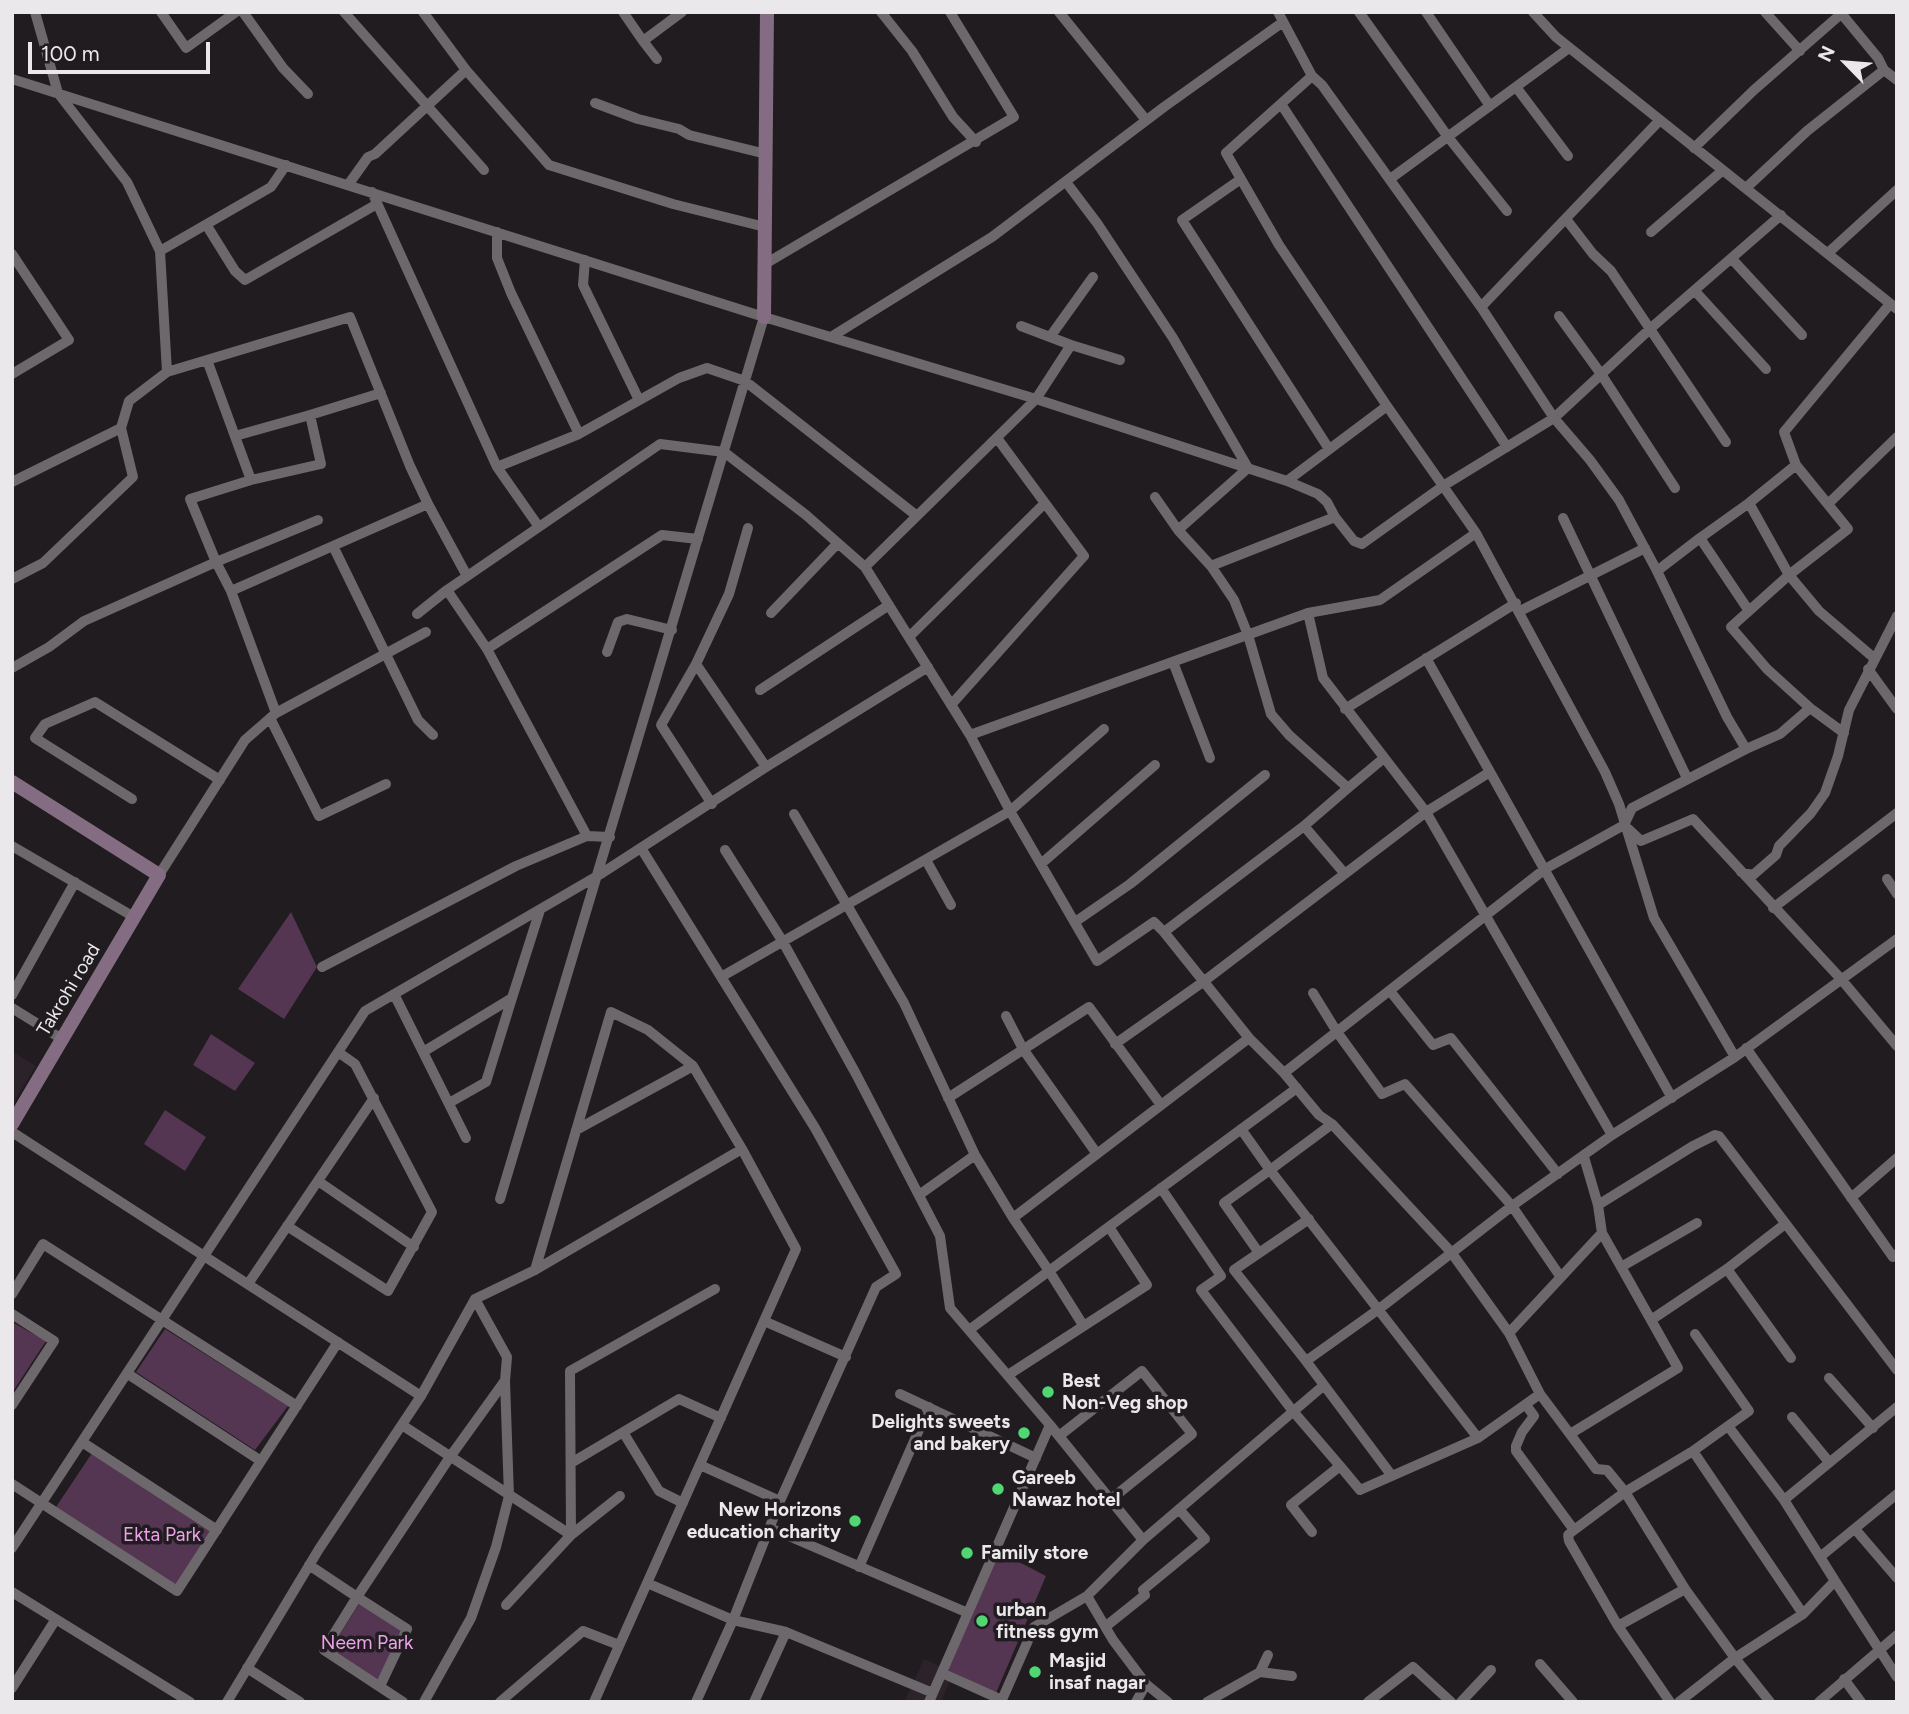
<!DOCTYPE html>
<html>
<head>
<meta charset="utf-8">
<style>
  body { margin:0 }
  #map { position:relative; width:1909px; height:1714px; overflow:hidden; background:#201c1f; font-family:Figtree,sans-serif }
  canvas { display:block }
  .frame { position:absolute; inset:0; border:14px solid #eae8ea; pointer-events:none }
  .north { position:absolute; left:1811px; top:28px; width:70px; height:70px; -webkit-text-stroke:5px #201c1f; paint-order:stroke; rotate:295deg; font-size:19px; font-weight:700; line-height:28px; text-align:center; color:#eae8ea }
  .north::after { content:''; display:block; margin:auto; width:24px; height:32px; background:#eae8ea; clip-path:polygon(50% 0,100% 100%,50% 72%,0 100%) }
  .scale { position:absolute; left:28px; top:42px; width:182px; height:32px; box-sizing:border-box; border:4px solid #eae8ea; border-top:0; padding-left:9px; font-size:21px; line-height:24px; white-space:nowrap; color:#eae8ea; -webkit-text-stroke:5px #201c1f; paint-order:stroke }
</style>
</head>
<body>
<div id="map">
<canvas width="1909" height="1714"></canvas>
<div class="frame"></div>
<div class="north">N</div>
<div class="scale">100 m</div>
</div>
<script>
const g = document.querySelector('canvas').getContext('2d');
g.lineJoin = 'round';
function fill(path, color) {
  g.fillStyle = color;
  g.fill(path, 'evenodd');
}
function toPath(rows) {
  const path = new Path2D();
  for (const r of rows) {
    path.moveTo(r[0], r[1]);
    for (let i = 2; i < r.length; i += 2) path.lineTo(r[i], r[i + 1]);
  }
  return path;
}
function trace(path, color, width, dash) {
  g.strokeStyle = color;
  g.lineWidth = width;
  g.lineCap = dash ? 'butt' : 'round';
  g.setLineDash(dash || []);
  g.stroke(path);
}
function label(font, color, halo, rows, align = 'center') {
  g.font = font + ' Figtree,sans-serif';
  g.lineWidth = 7;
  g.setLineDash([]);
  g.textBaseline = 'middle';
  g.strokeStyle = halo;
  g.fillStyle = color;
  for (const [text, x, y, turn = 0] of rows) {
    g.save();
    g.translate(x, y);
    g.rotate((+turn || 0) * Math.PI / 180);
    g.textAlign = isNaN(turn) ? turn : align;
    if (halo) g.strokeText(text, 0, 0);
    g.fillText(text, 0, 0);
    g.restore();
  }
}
fill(toPath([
  [12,1051,36,1066,12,1105],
  [924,1659,954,1672,941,1702,904,1702]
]), '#2b222a');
fill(toPath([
  [291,912,317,967,284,1019,238,989],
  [211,1034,255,1063,235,1091,193,1065],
  [165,1110,206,1137,185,1171,144,1144],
  [12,1322,46,1341,12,1393],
  [165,1329,288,1406,255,1450,136,1372],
  [94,1450,215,1527,177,1587,56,1507],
  [998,1551,1046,1576,996,1693,948,1670],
  [359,1604,404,1630,379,1684,329,1652]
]), '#543552');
trace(toPath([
  [161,12,186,48,236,12],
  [243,12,283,68,308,94],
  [344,12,484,170],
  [623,12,643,41,682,12],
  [881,12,912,51,953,117,976,142],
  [1059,12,1146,120],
  [1359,12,1448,137,1507,211],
  [1426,12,1490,106],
  [1765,12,1800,51],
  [1840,12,1878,58,1884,70,1897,80],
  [643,41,657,59],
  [466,70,549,165,673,204,765,227],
  [1312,76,1322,85,1481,307],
  [12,79,764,317,1036,399,1287,481,1318,494,1327,502,1335,517,1211,566],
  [1516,87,1568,156],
  [595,103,638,119,679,129,689,135,766,154],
  [1281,104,1507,447],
  [1660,120,1897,309],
  [1694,148,1754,90,1841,14],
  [1241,179,1182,220,1329,449],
  [1390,179,1569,48],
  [1066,182,1097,223,1173,338,1248,468,1178,530,1211,566,1234,600,1248,635,1271,714,1289,735,1348,788,1304,826,1164,932],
  [348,185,368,157,375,154,466,70,423,12],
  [1746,188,1807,131,1884,70],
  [372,192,497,467,539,527],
  [1566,219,1593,254,1611,271,1726,442],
  [207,226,235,271,245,280,377,204],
  [497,232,497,258,511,293,579,434],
  [1651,232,1723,170],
  [160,251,271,187,286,165],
  [1828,253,1897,190],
  [12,254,69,340,12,374],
  [1732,259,1802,335],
  [585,260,583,285,639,400],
  [765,264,1014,117,950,12],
  [1695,291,1766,369],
  [1559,316,1601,374,1675,488],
  [1021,326,1071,345],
  [831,337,992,237,1164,107,1283,22],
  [1050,337,1093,277],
  [207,360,251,480,321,464,310,415,381,393],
  [167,372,350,317,410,466,428,504,467,576],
  [235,436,310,415],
  [1796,465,1784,432,1890,304],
  [497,467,579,434,679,378,707,368,745,381,917,516],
  [251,480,190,499,216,562,231,591,276,713],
  [1287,481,1387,406],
  [12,482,121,428],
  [1155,497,1178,530],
  [1829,503,1897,437],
  [1335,517,1354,541,1362,544,1443,486,1554,418,1481,307,1660,120,1556,37,1533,12],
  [1563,518,1687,778],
  [1476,533,1605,772,1619,804,1654,918,1735,1057],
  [1700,538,1749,503,1796,465,1848,529,1789,575,1749,503],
  [333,546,418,720,433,735],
  [865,567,1036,399,1071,345,1120,360],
  [12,579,43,563,133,477,121,428,129,401,167,372,160,251,127,182,58,93,35,12],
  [231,591,428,504],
  [1520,611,1645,548],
  [1749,611,1700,538,1657,571,1619,500,1590,460,1554,418,1651,328,1781,215],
  [771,613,838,543],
  [1308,613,1323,678,1426,812,1612,1135],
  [417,614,447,590],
  [909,637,1045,503],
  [487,649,662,535,698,539],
  [607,652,618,622,627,619,672,630],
  [1173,662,1210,758],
  [696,664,766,767],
  [12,668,49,647,84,621,216,562,318,520],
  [1868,669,1897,709],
  [760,690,889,605],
  [951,705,1084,556,997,438],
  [1345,709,1516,603],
  [270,718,319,816,386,784],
  [1844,733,1810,708,1767,669,1731,627,1789,575,1819,611,1874,658],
  [970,735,1308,613,1380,600,1476,533,1387,406,1279,245,1226,153,1312,76,1278,12],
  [1746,749,1780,734,1810,708],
  [1490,772,1672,1098],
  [1348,788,1384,758],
  [132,799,35,738,45,724,95,702,220,780],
  [712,804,661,725,696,664,729,594,748,528],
  [794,814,904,1003,975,1155,1013,1218,1049,1271,1083,1325],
  [1624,825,1641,841,1693,819,1841,979,1897,1046],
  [1304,826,1345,874],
  [587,836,487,649,447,590,660,444,724,452,806,515,865,567,970,735,1010,811,1104,729],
  [12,846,134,917],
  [641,848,815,1128,896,1274,876,1287,780,1501,733,1620,696,1702],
  [725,850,783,942,856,1074,940,1236,950,1308,1050,1425,1143,1540],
  [926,860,951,905],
  [1042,863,1155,765],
  [1741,872,1753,875,1776,855,1779,846,1811,813,1825,793,1838,756,1849,710,1897,616],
  [159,875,245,740,276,713,426,632],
  [1887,879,1897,894],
  [1773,908,1897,813],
  [1075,922,1130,884,1265,775],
  [322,967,516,866,587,836,610,837],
  [721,977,1010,811,1097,961,1154,922,1164,932,1249,1038,1284,1073,1319,1115,1332,1124,1451,1252,1509,1333,1540,1394,1478,1438,1360,1490,1340,1466],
  [1390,991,1433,1045,1451,1038,1558,1174],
  [1313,993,1337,1032,1382,1094,1405,1084,1512,1206,1560,1276],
  [394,994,466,1138],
  [12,995,75,882],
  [12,1008,62,1039],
  [1006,1016,1023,1049,1097,1154],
  [1115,1044,1203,982,1426,812,1490,772,1426,658],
  [1746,1048,1893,1257,1897,1254],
  [423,1052,512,998,540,910],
  [1284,1073,1545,869,1624,825,1632,808,1746,749,1727,717,1657,571],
  [948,1098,1089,1007,1161,1105],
  [449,1103,486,1082,512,998],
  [1332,1124,1270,1170,1478,1438],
  [1241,1129,1270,1170,1224,1203,1259,1253],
  [576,1130,693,1066],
  [12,1132,421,1396],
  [318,1181,414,1247],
  [1161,1188,1221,1276,1201,1290,1292,1410,1340,1466,1291,1505,1312,1532],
  [919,1195,975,1155],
  [1851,1198,1897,1158],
  [500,1199,764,317],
  [1598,1205,1693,1146,1715,1135,1719,1136,1897,1370],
  [1013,1218,1249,1038],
  [287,1226,388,1291,432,1212,355,1064,338,1052],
  [1621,1267,1697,1223],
  [1727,1269,1791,1358],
  [535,1270,611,1012,648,1030,693,1066,742,1149,796,1249,594,1702],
  [248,1284,374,1098],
  [12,1294,43,1244,297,1406],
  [12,1314,54,1341,12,1405],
  [1651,1320,1727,1269,1785,1224],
  [764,1321,846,1357],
  [969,1330,1297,1088],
  [1509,1333,1602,1233,1598,1205,1584,1157],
  [1306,1361,1234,1270,1309,1219],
  [128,1374,261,1461],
  [1008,1375,1147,1285,1109,1227],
  [1829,1378,1873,1428],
  [900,1394,1036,1458],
  [1540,1394,1596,1469,1607,1470,1625,1492,1685,1589,1735,1658,1770,1702],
  [1526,1405,1534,1416,1522,1432,1516,1446,1516,1451,1574,1530,1568,1535,1569,1541,1618,1626,1670,1702],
  [1792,1417,1829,1462],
  [402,1425,571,1535],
  [1728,1426,1784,1500,1820,1557],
  [623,1432,659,1491,683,1503],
  [1570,1434,1678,1368,1602,1233],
  [1059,1436,1142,1371,1192,1434,1110,1500],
  [82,1442,217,1530],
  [1693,1451,1803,1614],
  [571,1463,679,1399,721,1418],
  [700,1465,780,1501],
  [1392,1476,1306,1361,1379,1309,1512,1206,1612,1135,1735,1057,1897,939],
  [12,1484,177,1591,338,1342],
  [1784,1500,1897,1407],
  [770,1528,968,1613],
  [1855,1529,1897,1578],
  [1574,1530,1625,1492,1693,1451,1749,1411,1695,1334],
  [571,1535,570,1371,715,1289],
  [12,1548,365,1011,599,875,766,767,928,667],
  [309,1565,357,1597,324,1650,403,1702],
  [859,1567,929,1407],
  [1835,1581,1897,1677],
  [647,1583,733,1620,786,1632,933,1693],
  [12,1592,190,1702],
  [506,1605,571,1535,620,1496],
  [1618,1626,1685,1589],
  [1105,1627,1145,1595,1143,1590,1205,1539,1179,1509],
  [1540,1664,1573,1702],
  [247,1668,300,1702],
  [1260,1672,1292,1676],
  [942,1673,1002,1700],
  [1844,1679,1861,1702],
  [1146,1684,1168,1702],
  [380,1686,407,1629,357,1597,450,1457,504,1382],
  [12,1688,56,1619],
  [227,1702,319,1549,421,1396,475,1299,535,1270,742,1149],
  [424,1702,471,1618,496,1547,509,1496,505,1381,507,1357,475,1299],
  [500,1702,583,1631,619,1645],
  [754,1702,786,1632],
  [929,1702,1050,1425],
  [1001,1702,1034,1627,1087,1596],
  [1136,1702,1146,1684,1113,1640,1087,1596,1143,1540,1323,1386],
  [1207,1702,1260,1672,1268,1655],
  [1368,1702,1413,1667,1451,1702],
  [1461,1702,1491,1670],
  [1679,1702,1735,1658,1803,1614,1835,1581,1820,1557,1897,1494],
  [1819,1702,1897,1635]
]), '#6d686c', 10);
trace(toPath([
  [764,317,767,12],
  [12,782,159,875,12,1124]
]), '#846d82', 14);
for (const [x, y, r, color] of [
  [1048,1392,7,"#51d674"],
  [1024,1433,7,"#51d674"],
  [998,1489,7,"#51d674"],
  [855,1521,7,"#51d674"],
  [967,1553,7,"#51d674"],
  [982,1621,7,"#51d674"],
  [1035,1672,7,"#51d674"]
]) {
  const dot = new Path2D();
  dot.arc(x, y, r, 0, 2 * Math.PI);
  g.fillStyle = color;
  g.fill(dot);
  trace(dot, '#201c1f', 2.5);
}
label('19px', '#eae8ea', '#201c1f', [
  ["Takrohi road",69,990,-59]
]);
label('bold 19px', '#eae8ea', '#201c1f', [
  ["Best",1062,1381],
  ["Non-Veg shop",1062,1403],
  ["Delights sweets",1010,1422,"right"],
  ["and bakery",1010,1444,"right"],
  ["Gareeb",1012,1478],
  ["Nawaz hotel",1012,1500],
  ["New Horizons",841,1510,"right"],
  ["education charity",841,1532,"right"],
  ["Family store",981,1553],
  ["urban",996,1610],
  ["fitness gym",996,1632],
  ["Masjid",1049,1661],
  ["insaf nagar",1049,1683]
], 'left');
label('19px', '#eea2e9', '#201c1f', [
  ["Ekta Park",162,1535],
  ["Neem Park",367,1643]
]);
</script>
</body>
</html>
